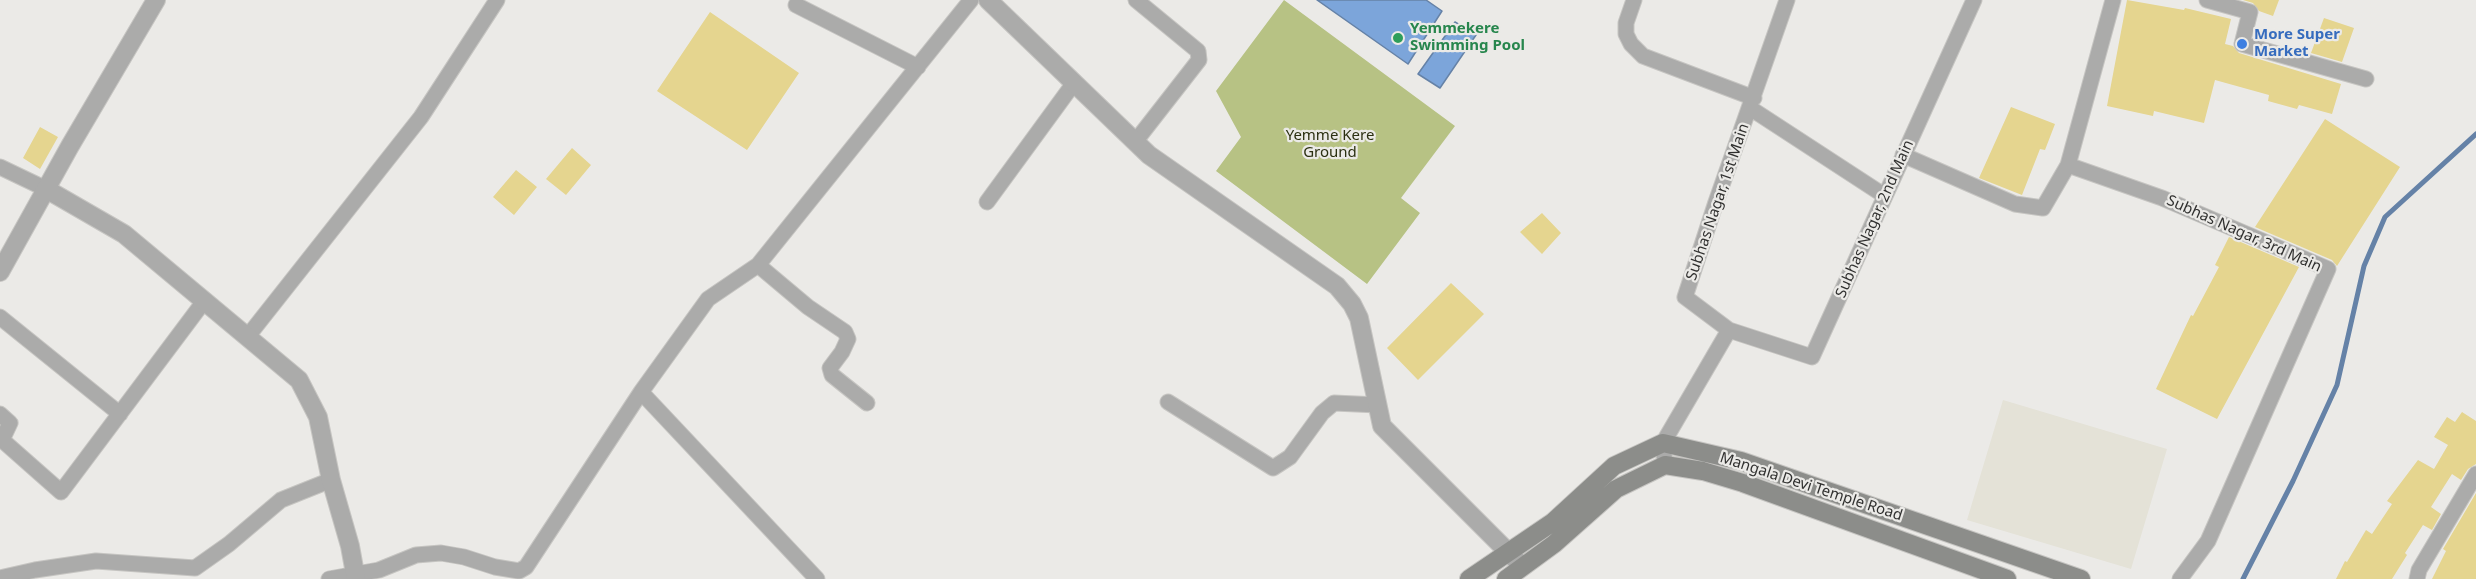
<!DOCTYPE html>
<html>
<head>
<meta charset="utf-8">
<style>
  body { margin:0 }
  canvas { display:block; background:#ebeae7 }
</style>
</head>
<body>
<canvas width="2476" height="579"></canvas>
<script>
const g = document.querySelector('canvas').getContext('2d');
g.lineJoin = 'round';
function fill(path, color) {
  g.fillStyle = color;
  g.fill(path, 'evenodd');
}
function toPath(rows) {
  const path = new Path2D();
  for (const r of rows) {
    path.moveTo(r[0], r[1]);
    for (let i = 2; i < r.length; i += 2) path.lineTo(r[i], r[i + 1]);
  }
  return path;
}
function trace(path, color, width, dash) {
  g.strokeStyle = color;
  g.lineWidth = width;
  g.lineCap = dash ? 'butt' : 'round';
  g.setLineDash(dash || []);
  g.stroke(path);
}
function label(font, color, halo, rows, align = 'center') {
  g.font = font + ' "Noto Sans",sans-serif';
  g.lineWidth = 4.5;
  g.setLineDash([]);
  g.textBaseline = 'middle';
  g.strokeStyle = halo;
  g.fillStyle = color;
  for (const [text, x, y, turn = 0] of rows) {
    g.save();
    g.translate(x, y);
    g.rotate((+turn || 0) * Math.PI / 180);
    g.textAlign = isNaN(turn) ? turn : align;
    if (halo) g.strokeText(text, 0, 0);
    g.fillText(text, 0, 0);
    g.restore();
  }
}
fill(toPath([
  [2003,400,2167,449,2131,569,1967,520]
]), '#e4e2d7');
fill(toPath([
  [1284,0,1455,126,1401,198,1420,213,1367,284,1216,171,1241,137,1216,91]
]), '#b7c284');
const water = toPath([
  [1317,0,1426,0,1442,11,1408,64,1317,0],
  [1455,22,1476,35,1440,88,1418,74,1455,22]
]);
fill(water, '#7ca5da');
trace(water, '#6582a7', 1.5);
trace(toPath([
  [2243,579,2293,481,2337,385,2364,266,2385,217,2476,134]
]), '#6582a7', 5);
fill(toPath([
  [2127,0,2184,10,2185,8,2231,19,2225,44,2233,46,2239,53,2341,84,2332,114,2299,105,2297,109,2268,101,2269,95,2215,80,2204,123,2154,111,2153,116,2107,106],
  [2243,0,2279,0,2273,16,2259,11,2253,3],
  [710,12,799,73,747,150,657,91],
  [2324,18,2354,28,2342,62,2311,53],
  [2011,107,2055,124,2045,150,2040,149,2022,195,1979,178],
  [2325,119,2400,167,2337,266,2332,260,2255,227],
  [40,127,58,137,40,169,23,158],
  [572,148,591,165,566,195,546,179],
  [516,170,537,187,514,215,493,197],
  [1542,213,1561,233,1542,254,1520,232],
  [2229,237,2299,267,2217,419,2156,389,2191,315,2193,316,2219,267,2215,265],
  [1451,283,1484,314,1418,380,1387,348],
  [2462,412,2476,421,2476,464,2468,469,2461,480,2452,474,2431,507,2441,514,2432,530,2423,525,2405,553,2407,555,2392,579,2336,579,2345,561,2347,562,2366,530,2372,534,2392,504,2387,501,2418,460,2434,469,2448,445,2434,437,2447,417,2455,422],
  [2476,493,2476,579,2432,579,2446,551,2443,549]
]), '#e5d58f');
const minor = toPath([
  [1634,0,1626,23,1626,34,1631,44,1643,56,1754,98],
  [2113,0,2068,165,2162,198,2328,269,2208,541,2180,579],
  [2207,0,2250,12,2242,44,2366,79],
  [796,5,918,67],
  [1750,108,1885,196],
  [1135,142,1199,60,1198,51,1136,0],
  [1903,155,2015,204,2043,208,2068,165],
  [0,167,46,189],
  [987,202,1074,83],
  [758,265,808,307,845,332,848,339,842,352,830,368,832,375,867,403],
  [0,317,120,414],
  [1729,330,1812,357,1974,0],
  [248,336,421,117,497,0],
  [641,392,817,579],
  [1168,402,1273,468,1290,457,1322,413,1334,403,1378,405],
  [0,414,10,423,2,440,61,492,205,300],
  [1665,465,1663,443,1729,330,1685,297,1716,202,1787,0],
  [0,578,35,570,96,561,195,568,229,544,281,500,331,480],
  [329,579,379,570,416,555,441,553,464,557,495,567,519,571,526,567,641,392,708,299,758,265,971,0],
  [2417,579,2419,570,2476,474]
]);
const tertiary = toPath([
  [988,0,1149,155,1337,286,1352,304,1359,318,1382,426,1519,563],
  [46,189,124,234,299,380,318,417,331,480,350,546,356,579],
  [0,272,70,146,156,0]
]);
const secondary = toPath([
  [1469,579,1553,522,1614,466,1663,443,1741,461,2081,579],
  [1506,579,1554,544,1616,489,1665,465,1703,471,1743,483,2007,579]
]);
trace(minor, '#c6c5c2', 17);
trace(tertiary, '#c6c5c2', 20);
trace(secondary, '#c6c5c2', 20);
trace(minor, '#ababaa', 15);
trace(tertiary, '#ababaa', 18);
trace(secondary, '#8c8d8a', 18);
for (const [x, y, r, color] of [
  [1398,38,6,"#2e9e5b"],
  [2242,44,6,"#3f7fe0"]
]) {
  const dot = new Path2D();
  dot.arc(x, y, r, 0, 2 * Math.PI);
  g.fillStyle = color;
  g.fill(dot);
  trace(dot, '#ebeae7', 2);
}
label('bold 15px', '#27864d', '#ebeae7', [
  ["Yemmekere",1410,29],
  ["Swimming Pool",1410,46]
], 'left');
label('bold 15px', '#366cbe', '#ebeae7', [
  ["More Super",2254,35],
  ["Market",2254,52]
], 'left');
label('15px', '#2b3011', '#ebeae7', [
  ["Yemme Kere",1330,136],
  ["Ground",1330,153]
]);
label('15px', '#30302f', '#ebeae7', [
  ["Subhas Nagar, 1st Main",1718,202,-71],
  ["Subhas Nagar, 2nd Main",1875,219,-66],
  ["Subhas Nagar, 3rd Main",2244,234,24],
  ["Mangala Devi Temple Road",1811,487,18]
]);
</script>
</body>
</html>
